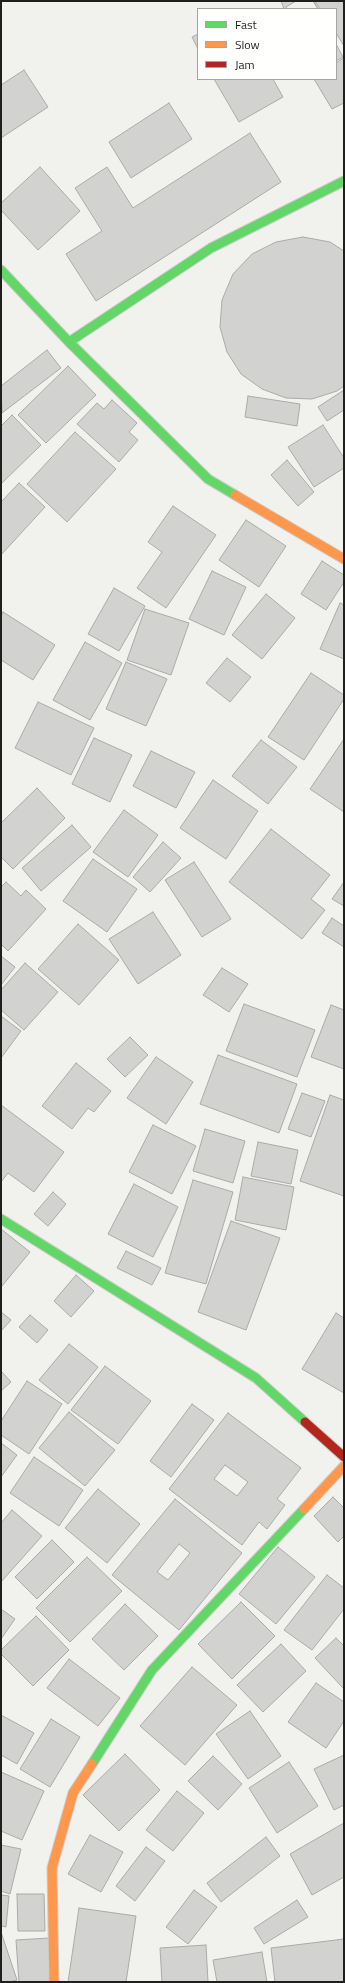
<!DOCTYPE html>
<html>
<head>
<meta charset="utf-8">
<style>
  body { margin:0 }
  #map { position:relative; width:345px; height:1983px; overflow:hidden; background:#f1f2ee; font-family:"Titillium Web",sans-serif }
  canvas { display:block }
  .frame { position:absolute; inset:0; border:2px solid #1f201d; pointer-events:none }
  .legend { position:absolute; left:197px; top:8px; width:140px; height:72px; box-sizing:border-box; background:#fffffe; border:1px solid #a5a6a4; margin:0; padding:5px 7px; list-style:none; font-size:12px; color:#1f201d }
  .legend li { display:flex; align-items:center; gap:8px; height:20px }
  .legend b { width:20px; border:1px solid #a5a6a4 }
</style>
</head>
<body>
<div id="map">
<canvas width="345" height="1983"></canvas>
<div class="frame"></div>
<ul class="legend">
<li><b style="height:5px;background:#63d668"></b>Fast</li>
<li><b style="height:5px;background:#ff974d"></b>Slow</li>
<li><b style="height:5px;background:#b3261e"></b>Jam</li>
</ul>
</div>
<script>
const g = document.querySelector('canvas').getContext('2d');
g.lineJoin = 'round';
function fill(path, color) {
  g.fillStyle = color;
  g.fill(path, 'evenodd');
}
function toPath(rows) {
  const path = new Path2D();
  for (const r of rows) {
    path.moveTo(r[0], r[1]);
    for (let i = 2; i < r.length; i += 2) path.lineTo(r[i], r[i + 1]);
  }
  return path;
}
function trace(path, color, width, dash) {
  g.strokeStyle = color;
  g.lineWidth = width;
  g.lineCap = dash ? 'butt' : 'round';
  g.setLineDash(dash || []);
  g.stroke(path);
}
const building = toPath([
  [281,1,314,1,318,9,284,9,281,1],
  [296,1,313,1,318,9,287,9,286,7,296,1],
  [315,1,344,1,344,46,336,33,336,9,320,9,315,1],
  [198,34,198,49,192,37,198,34],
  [336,44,343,57,336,61,336,44],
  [344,58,344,103,332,109,314,79,336,79,336,63,344,58],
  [24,70,48,107,1,138,1,85,24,70],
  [214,79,273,79,283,97,239,122,214,79],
  [169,103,192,139,131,178,109,142,169,103],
  [250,133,281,182,96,301,66,254,102,231,75,188,107,167,133,208,250,133],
  [40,167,80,211,38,250,1,210,1,203,40,167],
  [303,237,330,242,344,251,344,386,337,391,312,399,286,398,262,389,241,374,227,352,220,327,222,300,233,274,252,254,276,242,303,237],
  [47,350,61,368,2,413,1,386,47,350],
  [68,366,96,395,46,443,18,415,68,366],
  [344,390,344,410,327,421,318,407,344,390],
  [248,396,300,404,297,426,245,417,248,396],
  [112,400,137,423,129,432,138,440,119,462,77,424,97,403,104,409,112,400],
  [12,415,41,445,1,484,1,426,12,415],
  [323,425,344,458,344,468,314,487,288,447,323,425],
  [75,432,116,469,67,522,27,484,75,432],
  [287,460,314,492,298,506,271,475,287,460],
  [19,483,45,507,1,555,1,502,19,483],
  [173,506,216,535,166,608,137,588,162,552,148,542,173,506],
  [246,520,286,546,259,587,219,560,246,520],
  [322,561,344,575,344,582,326,610,301,594,322,561],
  [212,571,246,587,224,635,189,619,212,571],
  [114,588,145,606,119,651,88,634,114,588],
  [266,594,295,618,262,659,232,635,266,594],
  [340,603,344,605,344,659,320,649,340,603],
  [145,609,189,623,171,675,127,660,145,609],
  [3,612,55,645,33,680,1,660,1,616,3,612],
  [85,642,122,663,90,720,53,700,85,642],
  [227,658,251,677,230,702,206,683,227,658],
  [126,662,167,679,146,726,106,709,126,662],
  [311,673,344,695,344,699,304,760,268,737,311,673],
  [38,702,94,728,71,775,15,748,38,702],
  [94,738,132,755,110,802,72,784,94,738],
  [344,739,344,812,310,789,344,739],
  [261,740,297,767,268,804,232,776,261,740],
  [151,751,195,772,176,808,133,786,151,751],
  [213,780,258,811,226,859,180,828,213,780],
  [37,788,65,818,13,869,1,857,1,823,37,788],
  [124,810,158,835,128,877,93,852,124,810],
  [72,825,91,847,41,891,22,868,72,825],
  [271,829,330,875,311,899,325,910,302,939,229,882,271,829],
  [163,842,181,858,150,892,133,877,163,842],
  [93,859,137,889,107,932,63,901,93,859],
  [194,862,231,919,202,937,165,880,194,862],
  [6,882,21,896,26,890,46,909,8,951,1,944,1,887,6,882],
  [344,882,344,906,332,899,344,882],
  [153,912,181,955,138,984,109,939,153,912],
  [332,918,344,926,344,947,322,933,332,918],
  [78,924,119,960,79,1005,38,969,78,924],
  [1,956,15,967,1,985,1,956],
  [25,963,58,992,24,1030,1,1010,1,990,25,963],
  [222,968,248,984,229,1012,203,995,222,968],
  [244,1004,315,1030,297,1077,226,1051,244,1004],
  [331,1005,344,1010,344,1069,311,1057,331,1005],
  [1,1016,21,1031,1,1058,1,1016],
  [130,1037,148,1055,125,1077,107,1059,130,1037],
  [218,1055,297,1084,279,1133,200,1104,218,1055],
  [156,1057,193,1082,166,1124,127,1098,156,1057],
  [76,1063,111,1091,94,1112,88,1108,72,1129,42,1106,76,1063],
  [302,1093,325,1101,311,1137,288,1129,302,1093],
  [330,1095,344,1100,344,1196,300,1181,330,1095],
  [1,1105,64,1152,34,1192,8,1173,1,1182,1,1105],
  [153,1125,196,1146,172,1194,129,1172,153,1125],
  [205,1129,245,1141,233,1183,193,1171,205,1129],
  [258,1142,298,1150,291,1184,251,1176,258,1142],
  [243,1177,294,1187,286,1230,235,1220,243,1177],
  [193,1180,233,1192,206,1284,165,1273,193,1180],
  [134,1184,178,1207,153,1257,108,1234,134,1184],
  [53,1192,66,1204,48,1226,34,1214,53,1192],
  [231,1221,280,1238,246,1330,198,1312,231,1221],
  [1,1229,30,1252,2,1286,1,1285,1,1229],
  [126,1251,161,1268,152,1285,117,1268,126,1251],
  [76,1275,94,1291,71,1317,54,1301,76,1275],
  [1,1312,11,1320,1,1331,1,1312],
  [336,1313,344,1318,344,1393,302,1369,336,1313],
  [30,1315,48,1330,37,1343,19,1327,30,1315],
  [69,1344,98,1367,68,1404,39,1380,69,1344],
  [105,1366,151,1401,118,1444,71,1410,105,1366],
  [1,1371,11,1382,1,1391,1,1371],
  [27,1381,62,1404,29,1454,1,1435,1,1421,27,1381],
  [192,1404,214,1420,171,1477,150,1461,192,1404],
  [69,1412,115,1450,85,1486,39,1448,69,1412],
  [228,1413,301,1468,277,1499,285,1505,267,1529,259,1522,242,1545,169,1489,228,1413],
  [225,1465,248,1482,237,1496,214,1479,225,1465],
  [1,1443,17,1455,1,1477,1,1443],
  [34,1457,83,1490,59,1526,10,1493,34,1457],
  [98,1489,140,1524,107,1563,65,1528,98,1489],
  [333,1497,344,1508,344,1536,338,1542,314,1516,333,1497],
  [175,1499,242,1553,179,1630,112,1575,175,1499],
  [179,1544,190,1553,168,1580,157,1572,179,1544],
  [12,1510,42,1536,1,1582,1,1523,12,1510],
  [52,1540,74,1562,37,1599,15,1577,52,1540],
  [278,1547,315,1577,276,1624,239,1594,278,1547],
  [87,1557,122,1591,70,1642,36,1608,87,1557],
  [327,1575,344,1588,344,1609,312,1650,284,1630,327,1575],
  [241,1602,275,1636,232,1679,198,1644,241,1602],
  [125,1604,158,1636,124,1670,92,1639,125,1604],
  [1,1609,15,1619,1,1639,1,1609],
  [36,1616,69,1650,33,1686,1,1654,1,1650,36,1616],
  [336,1638,344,1646,344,1689,315,1658,336,1638],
  [281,1644,306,1671,263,1712,237,1685,281,1644],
  [69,1659,120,1698,98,1726,47,1688,69,1659],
  [192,1667,237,1705,185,1765,140,1726,192,1667],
  [316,1683,344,1702,344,1721,326,1748,288,1722,316,1683],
  [250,1711,281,1756,248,1779,216,1734,250,1711],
  [1,1715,34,1733,17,1764,1,1755,1,1715],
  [51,1719,80,1737,50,1787,20,1769,51,1719],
  [125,1754,160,1790,119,1831,83,1795,125,1754],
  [344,1755,344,1805,334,1810,314,1769,344,1755],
  [213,1756,242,1784,218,1810,188,1781,213,1756],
  [289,1762,318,1806,277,1833,249,1788,289,1762],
  [1,1772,44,1791,22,1840,1,1831,1,1772],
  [177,1791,204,1813,173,1851,146,1830,177,1791],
  [344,1823,344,1877,312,1895,290,1854,344,1823],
  [90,1835,123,1852,101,1892,68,1874,90,1835],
  [266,1837,280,1856,221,1902,207,1883,266,1837],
  [1,1845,21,1849,10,1894,1,1891,1,1845],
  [146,1847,165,1861,135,1901,116,1886,146,1847],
  [194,1890,217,1907,188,1944,166,1927,194,1890],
  [17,1894,44,1894,45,1931,18,1931,17,1894],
  [1,1895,9,1896,6,1927,1,1926,1,1895],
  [297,1900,308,1917,264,1944,254,1928,297,1900],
  [79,1908,136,1916,126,1982,68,1982,79,1908],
  [1,1932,17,1980,9,1982,1,1982,1,1932],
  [49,1938,52,1982,19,1982,16,1940,49,1938],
  [344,1939,344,1982,275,1982,271,1948,344,1939],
  [206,1945,208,1982,162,1982,160,1948,206,1945],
  [262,1952,267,1982,217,1982,213,1960,262,1952]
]);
fill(building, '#d2d3d0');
trace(building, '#aaaaa8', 1);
const fast = toPath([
  [1,270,69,342,208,479,235,495],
  [69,342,211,248,344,181],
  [1,1219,256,1378,305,1422],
  [92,1764,152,1670,304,1509]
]);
const slow = toPath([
  [235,495,344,559],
  [304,1509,344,1466],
  [54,1982,52,1868,73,1793,92,1764]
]);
const jam = toPath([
  [305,1422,344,1457]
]);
trace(fast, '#cbcbc9', 11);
trace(slow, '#cbcbc9', 11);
trace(jam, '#cbcbc9', 11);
trace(fast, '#63d668', 9);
trace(slow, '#ff974d', 9);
trace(jam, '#b3261e', 9);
</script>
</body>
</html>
